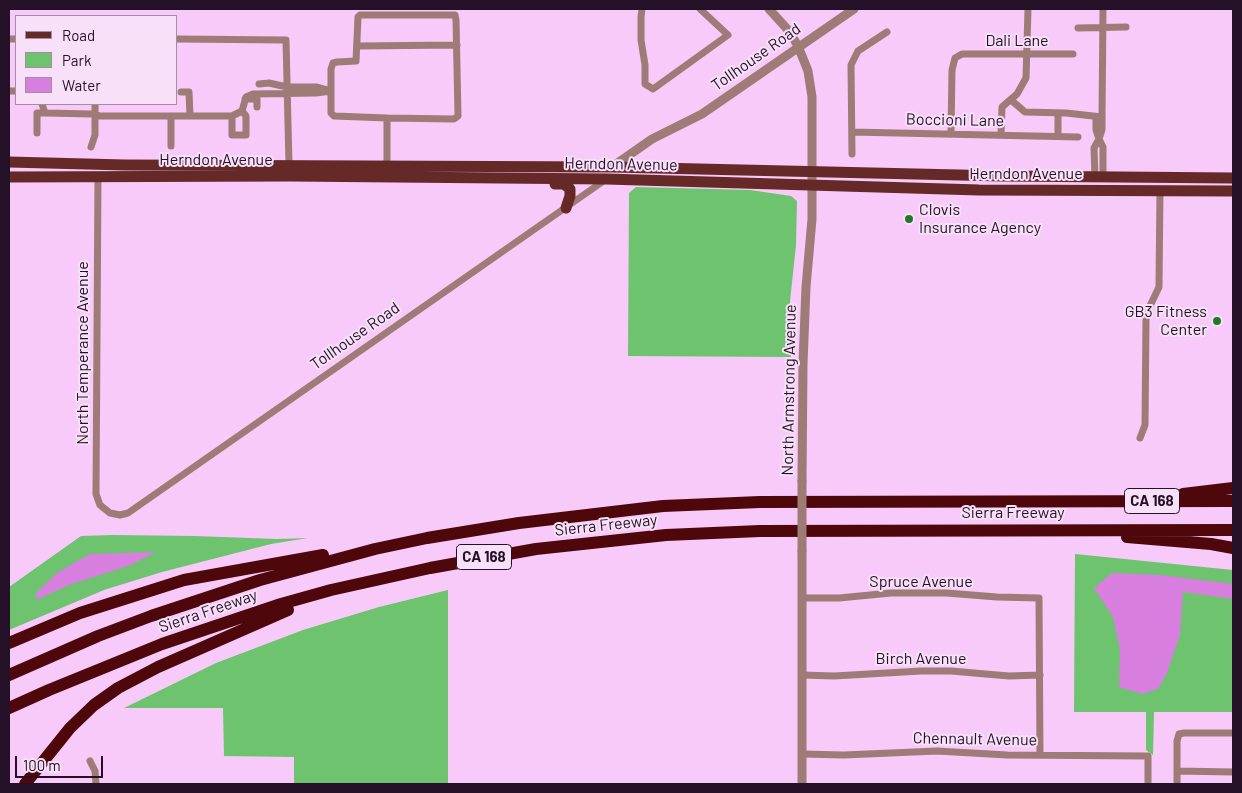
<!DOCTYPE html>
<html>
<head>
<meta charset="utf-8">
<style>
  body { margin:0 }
  #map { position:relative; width:1242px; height:793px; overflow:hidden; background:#f7cafa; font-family:Barlow,sans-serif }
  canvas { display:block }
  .frame { position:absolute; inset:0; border:10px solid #251127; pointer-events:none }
  .legend { position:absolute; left:15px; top:15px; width:162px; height:90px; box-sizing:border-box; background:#f7e0f8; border:1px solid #a38da4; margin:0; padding:6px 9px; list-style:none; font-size:15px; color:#251127 }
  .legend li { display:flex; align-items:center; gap:10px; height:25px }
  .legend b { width:25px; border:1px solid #a38da4 }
  .scale { position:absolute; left:15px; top:756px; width:88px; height:22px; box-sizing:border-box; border:2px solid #251127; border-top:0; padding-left:6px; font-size:15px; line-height:18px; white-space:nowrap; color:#251127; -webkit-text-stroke:4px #f7e0f8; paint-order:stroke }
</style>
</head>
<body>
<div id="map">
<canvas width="1242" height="793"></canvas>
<div class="frame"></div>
<ul class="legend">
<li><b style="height:6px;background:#652a28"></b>Road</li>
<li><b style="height:14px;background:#6dc36e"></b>Park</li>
<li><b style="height:14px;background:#d77edf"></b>Water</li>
</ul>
<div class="scale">100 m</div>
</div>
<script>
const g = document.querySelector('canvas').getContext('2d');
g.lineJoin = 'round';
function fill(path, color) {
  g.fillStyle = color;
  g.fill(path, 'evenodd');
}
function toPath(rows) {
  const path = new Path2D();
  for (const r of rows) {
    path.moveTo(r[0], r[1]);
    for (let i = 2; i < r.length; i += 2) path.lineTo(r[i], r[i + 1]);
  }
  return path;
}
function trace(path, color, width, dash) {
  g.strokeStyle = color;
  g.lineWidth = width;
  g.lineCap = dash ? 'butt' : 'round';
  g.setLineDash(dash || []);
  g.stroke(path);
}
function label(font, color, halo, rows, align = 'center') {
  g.font = font + ' Barlow,sans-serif';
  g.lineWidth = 4;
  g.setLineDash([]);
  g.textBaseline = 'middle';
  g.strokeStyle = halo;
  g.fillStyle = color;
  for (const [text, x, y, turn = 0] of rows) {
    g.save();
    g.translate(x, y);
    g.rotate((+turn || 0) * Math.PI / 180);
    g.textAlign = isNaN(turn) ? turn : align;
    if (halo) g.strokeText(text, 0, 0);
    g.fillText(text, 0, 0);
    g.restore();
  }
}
fill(toPath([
  [636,187,750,190,791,196,797,201,796,245,790,301,791,357,628,356,629,193],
  [113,535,194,536,277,539,308,538,271,544,162,572,104,590,9,630,9,587,81,536],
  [1075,554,1233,570,1233,712,1154,712,1153,755,1146,750,1146,712,1074,712],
  [448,590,448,784,294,784,294,757,224,756,223,708,124,708,216,663,303,630,379,607]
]), '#6dc36e');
fill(toPath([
  [156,552,131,565,69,585,36,600,36,593,58,572,90,554],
  [1112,573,1161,575,1233,584,1233,599,1183,592,1180,635,1167,673,1158,689,1142,694,1119,687,1120,650,1113,617,1094,588]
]), '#d77edf');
trace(toPath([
  [642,9,641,17,641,40,645,65,645,84,653,89,728,35,700,9],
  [1078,28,1126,27],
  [9,39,16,39],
  [176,39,286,40,289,165],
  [357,46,457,45],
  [9,91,16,91],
  [181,92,189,92,190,116],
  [245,99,257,99,257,107],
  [1011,100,1025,112,1066,113,1102,117,1103,9],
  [42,104,45,113,92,114,100,116,232,116,242,111,246,97,253,94,316,93,331,91,316,87,287,87,269,83,259,84],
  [171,116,171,146],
  [232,116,232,135,246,135,246,116,242,111],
  [1102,117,1102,130,1099,139,1103,147,1103,177],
  [852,132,1078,137],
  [37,133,37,113,45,113],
  [951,134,952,70,955,58,962,54,1073,54],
  [1001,135,1002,107,1017,94,1026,78,1028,9],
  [1058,136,1058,113],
  [91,147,95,135,95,104],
  [852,154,851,65,858,51,887,32],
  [387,165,387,118,454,119,458,116,456,20,455,15,360,15,358,17,356,61,337,62,333,63,331,69,331,113,334,116,387,118],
  [98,177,96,494,100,505,110,513,120,515,128,513,605,180],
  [1095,177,1094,148,1099,139,1096,130,1096,117],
  [1140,438,1145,425,1146,320,1149,308,1159,287,1160,190],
  [802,598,839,598,891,593,946,593,997,597,1039,598,1040,755],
  [802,675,834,676,921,671,951,671,1009,676,1040,675],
  [802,754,844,755,937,751,1007,755,1148,756,1148,784],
  [90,761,95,771,96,784],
  [1177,771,1233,772],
  [1177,784,1177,741,1179,734,1184,733,1233,733]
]), '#9e7b77', 7);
trace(toPath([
  [769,9,789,31,798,46,808,71,812,97,812,219,806,287,803,364,802,481],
  [612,167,652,139,702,114,854,9],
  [802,784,802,551]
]), '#9e7b77', 9);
trace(toPath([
  [9,162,125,165,612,167,1003,176,1233,178],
  [9,177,290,176,606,179,979,190,1233,191],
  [555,184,564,184,570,189,570,196,566,208]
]), '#652a28', 11);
trace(toPath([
  [1183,494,1233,488],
  [1127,537,1211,544,1233,548],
  [9,643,80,613,184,580,323,555],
  [9,675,98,636,151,616,260,580,375,549,427,538,519,523,663,506,760,502,1233,501],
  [9,708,49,690,162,644,281,604,331,590,430,568,536,549,666,535,760,531,1233,530],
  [25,784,70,728,94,705,118,688,158,667,288,610]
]), '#4e080c', 12);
trace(toPath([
  [802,551,802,481]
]), '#9e7b77', 9);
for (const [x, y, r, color] of [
  [909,219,5,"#207927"],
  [1217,321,5,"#207927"]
]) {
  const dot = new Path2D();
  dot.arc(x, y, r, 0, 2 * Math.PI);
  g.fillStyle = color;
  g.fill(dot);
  trace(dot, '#f7e0f8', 2);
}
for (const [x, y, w] of [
  [1152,501,55],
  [484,557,55]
]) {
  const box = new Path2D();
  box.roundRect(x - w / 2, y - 12.5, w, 25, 4);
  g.fillStyle = '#f7e0f8';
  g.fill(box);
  trace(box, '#251127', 1);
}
label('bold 15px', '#251127', null, [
  ["CA 168",1152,501],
  ["CA 168",484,557]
]);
label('16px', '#251127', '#f7e0f8', [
  ["Dali Lane",1017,41],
  ["Tollhouse Road",756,57,-35],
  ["Boccioni Lane",955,120,1],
  ["Herndon Avenue",216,160],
  ["Herndon Avenue",621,164,1],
  ["Herndon Avenue",1026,174],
  ["Tollhouse Road",355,336,-35],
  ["North Temperance Avenue",83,353,-90],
  ["North Armstrong Avenue",789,390,-89],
  ["Sierra Freeway",1013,513],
  ["Sierra Freeway",606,525,-6],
  ["Spruce Avenue",921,582],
  ["Sierra Freeway",208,611,-19],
  ["Birch Avenue",921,659],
  ["Chennault Avenue",975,739,1]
]);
label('16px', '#251127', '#f7e0f8', [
  ["Clovis",919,210],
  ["Insurance Agency",919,228],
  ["GB3 Fitness",1207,312,"right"],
  ["Center",1207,330,"right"]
], 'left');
</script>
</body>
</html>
